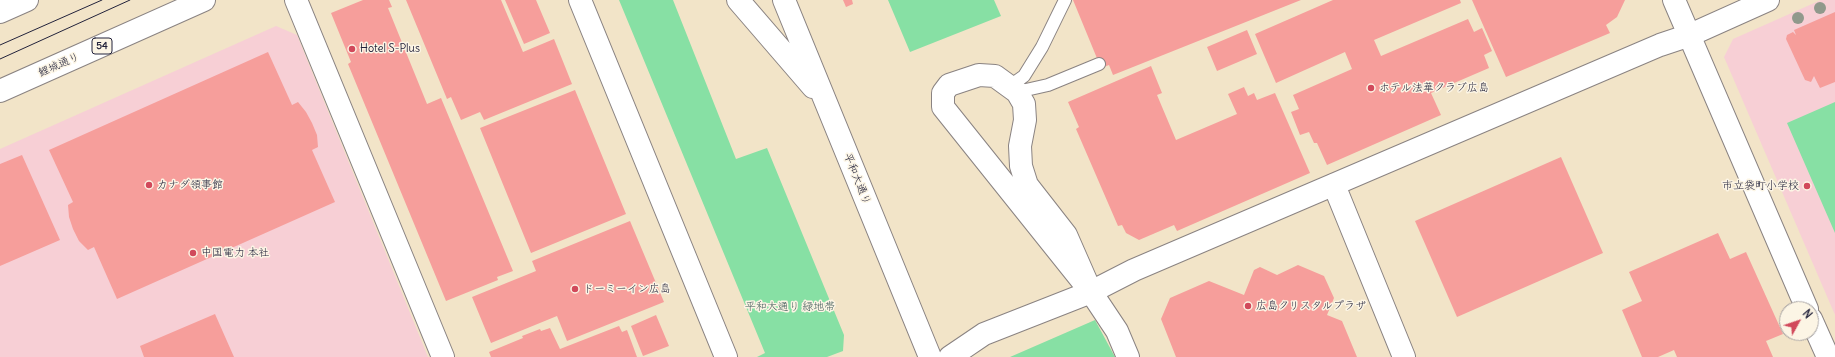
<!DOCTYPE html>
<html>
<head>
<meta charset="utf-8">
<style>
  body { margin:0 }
  #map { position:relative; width:1835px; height:357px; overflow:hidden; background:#f2e4c8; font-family:Delius,sans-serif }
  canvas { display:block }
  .north { position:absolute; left:1779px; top:301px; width:40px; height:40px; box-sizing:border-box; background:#fcf5e5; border:1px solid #a5a1a1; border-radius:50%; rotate:50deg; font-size:11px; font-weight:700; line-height:16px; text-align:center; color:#22223b }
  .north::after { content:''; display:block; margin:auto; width:14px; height:18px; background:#d1495b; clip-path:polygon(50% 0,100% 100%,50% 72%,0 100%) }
</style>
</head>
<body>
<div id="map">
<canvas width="1835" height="357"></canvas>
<div class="north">N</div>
</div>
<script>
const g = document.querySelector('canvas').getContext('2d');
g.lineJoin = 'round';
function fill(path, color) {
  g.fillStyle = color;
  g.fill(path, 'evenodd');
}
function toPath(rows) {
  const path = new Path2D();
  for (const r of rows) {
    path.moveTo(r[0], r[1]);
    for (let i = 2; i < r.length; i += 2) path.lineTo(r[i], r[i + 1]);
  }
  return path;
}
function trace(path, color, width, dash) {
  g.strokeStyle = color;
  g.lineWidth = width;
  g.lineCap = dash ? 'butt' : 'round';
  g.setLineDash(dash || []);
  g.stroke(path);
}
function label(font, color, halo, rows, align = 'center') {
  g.font = font + ' Delius,"Klee One",sans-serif';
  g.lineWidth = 3;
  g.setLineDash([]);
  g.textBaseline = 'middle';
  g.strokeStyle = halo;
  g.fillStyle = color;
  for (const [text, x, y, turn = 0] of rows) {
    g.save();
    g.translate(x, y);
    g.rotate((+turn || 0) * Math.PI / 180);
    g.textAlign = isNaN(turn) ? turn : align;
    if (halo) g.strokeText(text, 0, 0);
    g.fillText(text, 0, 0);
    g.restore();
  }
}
fill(toPath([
  [1821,0,1835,0,1835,315,1724,57,1733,39],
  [276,26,297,35,428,357,0,357,0,149]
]), '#f7cfd5');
fill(toPath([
  [619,0,673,0,736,159,767,148,844,335,843,351,827,357,757,357,765,353],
  [888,0,994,0,1001,16,910,52],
  [1835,102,1835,233,1787,123],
  [1095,320,1115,357,1010,357]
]), '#87e0a4');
fill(toPath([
  [363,0,389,0,392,7,388,8,427,104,441,98,513,271,497,277,498,280,446,301,348,64,351,62,331,13],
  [406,0,501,0,523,52,554,39,572,84,484,120,480,112,461,120,451,97,447,99],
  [505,0,536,0,550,33,524,44],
  [843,0,852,0,853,4,846,7],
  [1073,0,1301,0,1113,75,1109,65,1101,68],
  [1333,0,1460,0,1461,3,1374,40,1381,56,1468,19,1474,32,1482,28,1492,51,1484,55,1489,68,1431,93,1441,115,1327,165,1317,143,1314,143,1309,132,1300,135,1291,112,1299,109,1293,95,1352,69,1345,52,1276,83,1255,34],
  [1472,0,1625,0,1617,17,1606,25,1610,33,1506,77],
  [1835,12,1835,82,1820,88,1814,76,1811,82,1805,80,1786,39,1787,35,1793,32,1796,35,1794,30],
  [1247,30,1257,54,1217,71,1207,47],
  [268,52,292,105,298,102,306,112,312,123,317,135,318,147,312,150,335,202,117,299,94,247,88,250,79,241,73,229,69,217,68,205,73,202,49,150],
  [1151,66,1162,93,1157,95,1176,140,1237,114,1228,94,1244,87,1248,96,1254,93,1257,100,1275,93,1310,173,1177,231,1174,225,1139,240,1126,233,1122,225,1118,226,1076,129,1079,127,1068,102],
  [575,90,626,214,531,253,480,128],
  [22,155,60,240,0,266,0,164],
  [1561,157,1603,253,1457,317,1415,221],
  [630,221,664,302,567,341,557,316,491,343,472,297,536,271,532,261],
  [1718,233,1730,259,1746,252,1783,334,1766,341,1773,357,1677,357,1674,350,1658,357,1642,357,1622,310,1642,301,1629,272],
  [1298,265,1324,276,1334,298,1327,315,1342,321,1357,357,1176,357,1161,319,1170,298,1209,281,1244,295,1254,270,1260,267,1277,275],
  [215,314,234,357,144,357,140,346],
  [656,315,669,346,643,356,631,326],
  [619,326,622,332,627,330,637,357,491,357,489,352,523,338,522,336,540,329,541,331,550,328,560,349]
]), '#f69e9b');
const lane = toPath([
  [1010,86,1024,76,1042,47,1065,0],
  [1017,92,1048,85,1099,64]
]);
const street = toPath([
  [296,0,443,357],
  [580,0,726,357],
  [1690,35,1768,0],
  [1334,185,1404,357],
  [1091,292,1066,235,1027,185,1021,166,1020,146,1025,120,1024,104,1017,92,995,76,979,75,949,85,943,93,943,107,1091,292,1117,331,1128,357]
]);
const secondary = toPath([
  [738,0,813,87],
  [784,0,930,357],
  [1674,0,1807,309],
  [1811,319,1828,357],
  [950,357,984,334,1091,292,1134,270,1660,45,1690,35]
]);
const highway = toPath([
  [0,12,27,0],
  [0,91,204,0]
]);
trace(lane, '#8a8382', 14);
trace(street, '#8a8382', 24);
trace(secondary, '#8a8382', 24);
trace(highway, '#8a8382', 24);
trace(lane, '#fff', 12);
trace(street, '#fff', 22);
trace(secondary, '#fff', 22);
trace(highway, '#fff', 22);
trace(toPath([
  [0,45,102,0],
  [0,59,130,0]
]), '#22223b', 1);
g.fillStyle = '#90998c';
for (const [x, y] of [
  [1820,8],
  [1798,18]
]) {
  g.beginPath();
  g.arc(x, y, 6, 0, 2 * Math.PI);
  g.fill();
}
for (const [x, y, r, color] of [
  [352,49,4,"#d1495b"],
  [1371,88,4,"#d1495b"],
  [149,185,4,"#d1495b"],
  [1807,186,4,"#d1495b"],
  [193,253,4,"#d1495b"],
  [575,289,4,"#d1495b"],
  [1248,306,4,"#d1495b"]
]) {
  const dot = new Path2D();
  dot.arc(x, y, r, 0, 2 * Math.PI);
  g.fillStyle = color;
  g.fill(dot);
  trace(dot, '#fcf5e5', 1.5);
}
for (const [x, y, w] of [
  [102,46,20]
]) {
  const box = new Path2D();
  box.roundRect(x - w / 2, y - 8, w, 16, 3);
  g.fillStyle = '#fcf5e5';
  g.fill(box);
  trace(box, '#22223b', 1);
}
label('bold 10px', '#22223b', null, [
  ["54",102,46]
]);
label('11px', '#22223b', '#fcf5e5', [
  ["Hotel S-Plus",360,49],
  ["ホテル法華クラブ広島",1379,88],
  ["カナダ領事館",157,185],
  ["市立袋町小学校",1799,186,"right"],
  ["中国電力 本社",201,253],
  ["ドーミーイン広島",583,289],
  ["広島クリスタルプラザ",1256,306]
], 'left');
label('11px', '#22223b', '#fcf5e5', [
  ["鯉城通り",59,65,-24],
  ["平和大通り",857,179,68]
]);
label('11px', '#405b5a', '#fcf5e5', [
  ["平和大通り 緑地帯",790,307]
]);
</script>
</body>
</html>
